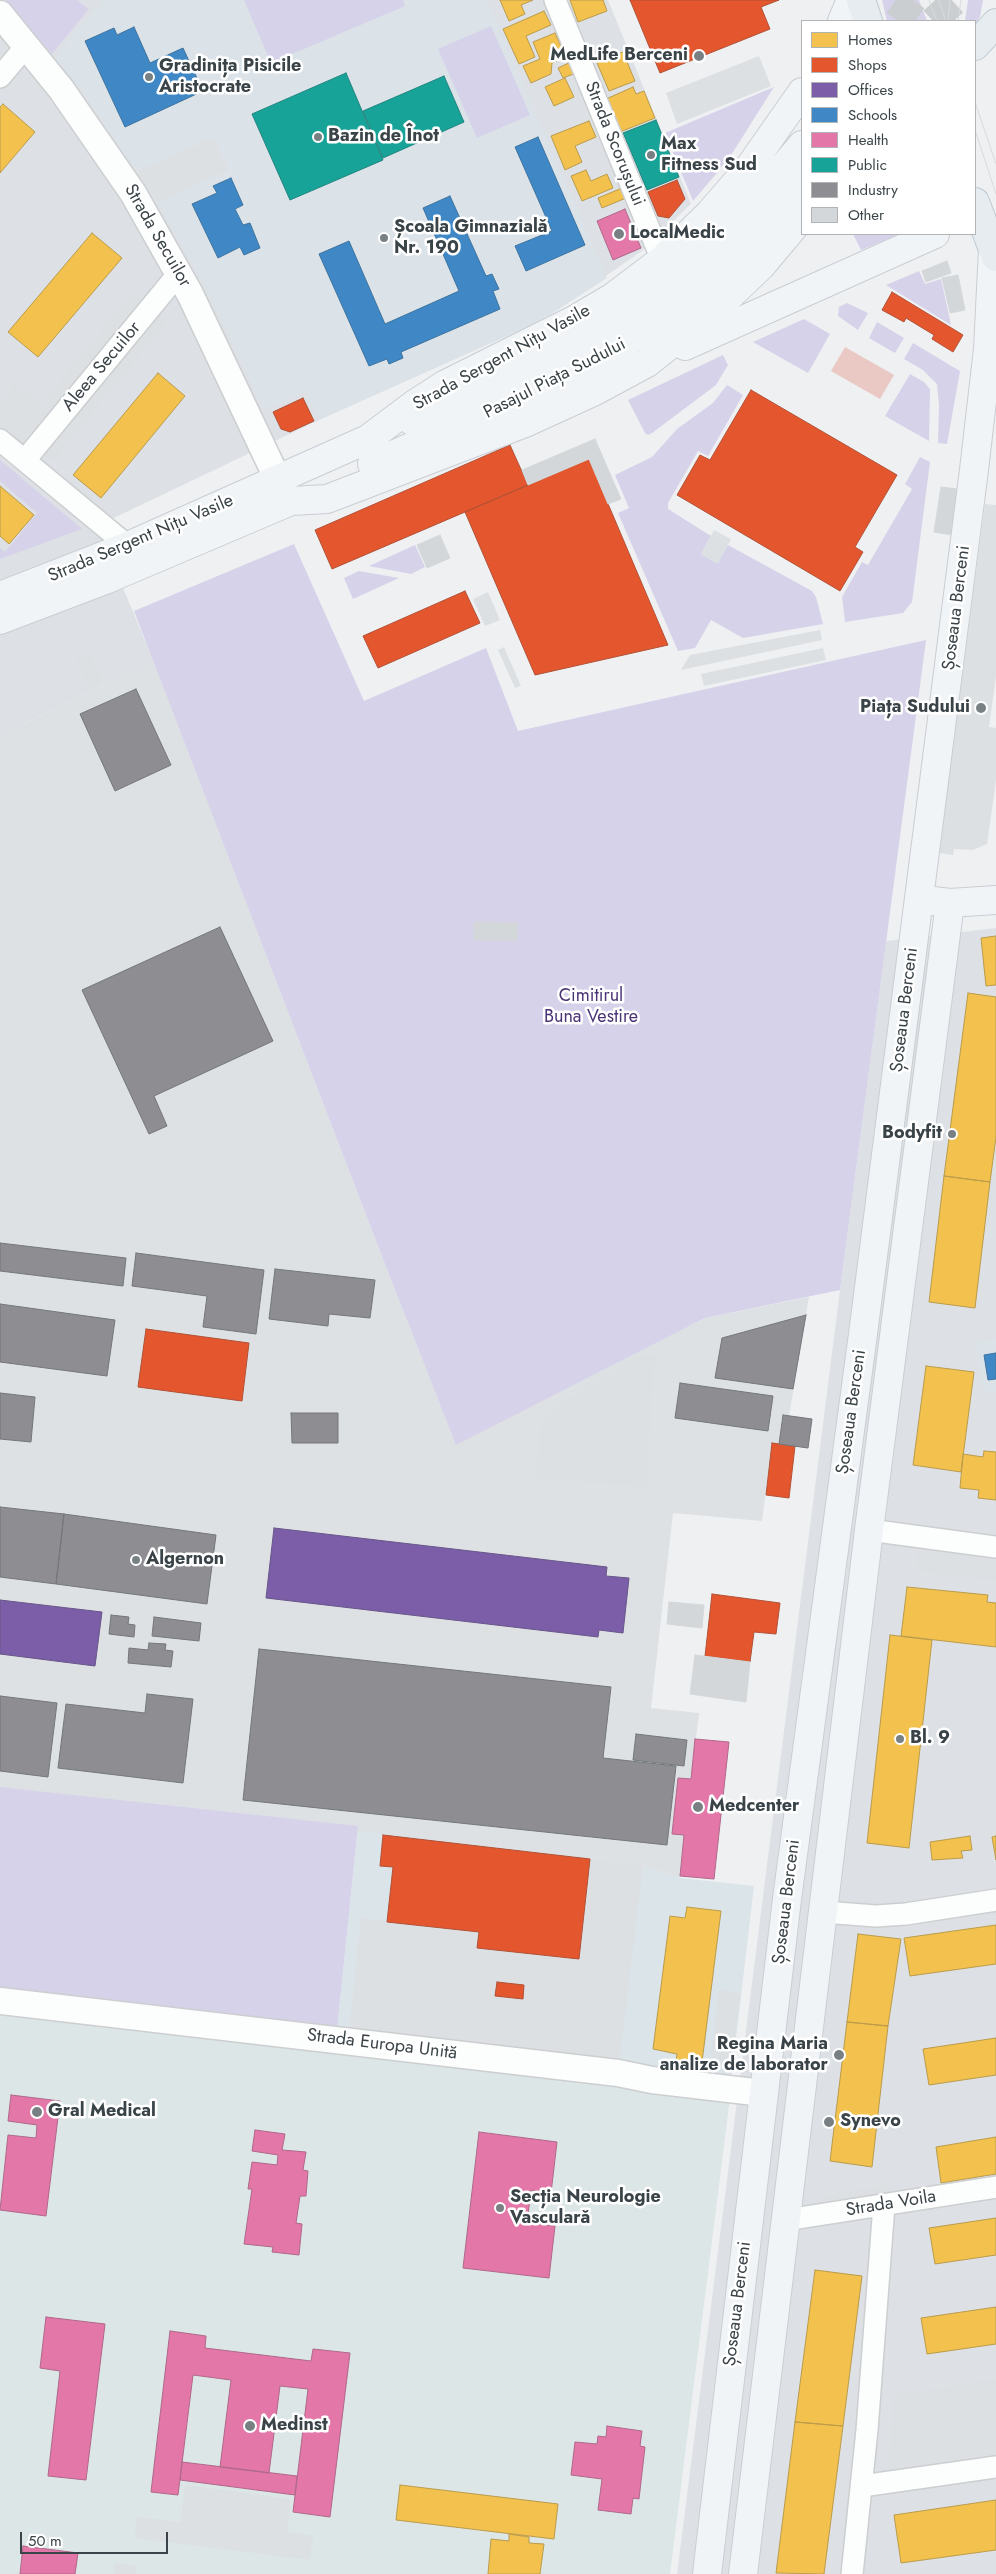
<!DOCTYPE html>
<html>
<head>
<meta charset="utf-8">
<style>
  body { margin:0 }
  #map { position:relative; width:996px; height:2574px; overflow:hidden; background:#eef0f2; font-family:Jost,sans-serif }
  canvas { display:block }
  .legend { position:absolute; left:801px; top:20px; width:175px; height:215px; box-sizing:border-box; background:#fff; border:1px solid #b0b4b6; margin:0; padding:6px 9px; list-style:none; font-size:15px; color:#3a4448 }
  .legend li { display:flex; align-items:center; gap:10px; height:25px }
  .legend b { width:25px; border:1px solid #b0b4b6 }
  .scale { position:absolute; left:20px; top:2532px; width:148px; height:22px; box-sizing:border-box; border:2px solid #3a4448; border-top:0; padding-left:6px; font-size:15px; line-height:18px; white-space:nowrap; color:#3a4448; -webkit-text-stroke:4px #fff; paint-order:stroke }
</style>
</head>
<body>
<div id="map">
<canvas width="996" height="2574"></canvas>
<ul class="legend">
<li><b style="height:14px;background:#f2c14e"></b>Homes</li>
<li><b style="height:14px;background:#e4572e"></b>Shops</li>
<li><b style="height:14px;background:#7b5ea7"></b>Offices</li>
<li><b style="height:14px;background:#3f88c5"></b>Schools</li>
<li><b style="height:14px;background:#e377a8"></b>Health</li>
<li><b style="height:14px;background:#17a398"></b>Public</li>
<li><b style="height:14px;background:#8d8d92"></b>Industry</li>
<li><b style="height:14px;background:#d4d7d9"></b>Other</li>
</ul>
<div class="scale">50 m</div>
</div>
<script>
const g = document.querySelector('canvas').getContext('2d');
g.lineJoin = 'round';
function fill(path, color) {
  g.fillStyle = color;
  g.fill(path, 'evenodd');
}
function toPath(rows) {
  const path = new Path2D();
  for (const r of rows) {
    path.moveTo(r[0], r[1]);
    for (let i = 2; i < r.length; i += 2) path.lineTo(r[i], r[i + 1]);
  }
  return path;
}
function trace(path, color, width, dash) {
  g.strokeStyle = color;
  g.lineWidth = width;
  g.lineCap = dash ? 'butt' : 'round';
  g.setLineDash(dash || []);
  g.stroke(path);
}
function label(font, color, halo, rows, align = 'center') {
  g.font = font + ' Jost,sans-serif';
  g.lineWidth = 5;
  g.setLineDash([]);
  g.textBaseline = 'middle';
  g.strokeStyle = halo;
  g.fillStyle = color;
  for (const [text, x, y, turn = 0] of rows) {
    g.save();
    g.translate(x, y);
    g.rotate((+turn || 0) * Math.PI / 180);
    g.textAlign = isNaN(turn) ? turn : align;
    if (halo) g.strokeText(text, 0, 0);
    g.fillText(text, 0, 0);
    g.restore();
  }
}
fill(toPath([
  [0,0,608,0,691,204,642,251,551,314,319,420,97,526,154,662,0,735],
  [996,928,996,2574,677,2574,840,1290,886,941]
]), '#dde1e5');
fill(toPath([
  [358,1826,643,1865,680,1878,754,1886,730,2089,336,2040]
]), '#dae4e9');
fill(toPath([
  [154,662,388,1272,456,1444,705,1318,809,1297,789,1416,783,1415,779,1444,772,1444,762,1521,673,1513,651,1708,699,1713,691,1779,678,1778,672,1834,684,1835,680,1878,642,1865,0,1789,0,735]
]), '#dee1e4');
fill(toPath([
  [104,0,487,0,607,278,551,314,525,328,319,420,306,391,264,410,217,309,158,202,229,170,213,138,137,171,84,94,55,57],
  [996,1339,996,1390,984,1392,976,1342]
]), '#dbe2e8');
fill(toPath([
  [0,2008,730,2098,670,2574,0,2574]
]), '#dce6e6');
fill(toPath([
  [7,0,77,0,89,9,52,54,5,2],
  [244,0,403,0,405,6,271,63],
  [882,0,919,0,927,21,887,21],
  [968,0,983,0,980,17,975,26,975,21,965,21],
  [491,26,530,115,477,138,438,49],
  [774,87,728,160,693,201,665,133],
  [853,234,900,234,861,250],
  [919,271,925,284,941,279,951,325,886,285],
  [847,303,868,313,858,330,838,316,839,307],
  [804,319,830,334,808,373,753,342],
  [877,322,904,338,895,353,869,338],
  [913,343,960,371,947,444,938,443,939,405,937,384,923,370,904,359],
  [723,355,728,365,716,385,652,433,648,435,645,433,628,400],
  [910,374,924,382,930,389,929,441,885,416],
  [727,385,743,395,708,456,698,451,668,503,668,509,711,536,701,554,717,563,728,545,812,591,816,597,823,624,743,638,711,620,695,648,678,651,618,513,629,508,615,475,652,457,677,429,713,403],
  [920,457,930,462,912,602,903,613,845,622,842,597,862,562,868,565,912,489,905,484],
  [0,460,82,529,0,559,0,548,5,552,37,513,0,481],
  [294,544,364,701,486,648,518,731,926,640,840,1290,705,1318,456,1445,388,1272,134,611],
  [415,545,425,567,411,574,369,566],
  [359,571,399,578,353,599,344,578],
  [0,1787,358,1826,337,2030,0,1991]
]), '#d6d2ea');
fill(toPath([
  [759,56,771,86,677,124,666,93],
  [213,138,229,170,158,202,137,171],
  [134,291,145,300,54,411,43,401],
  [158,312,168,321,52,462,41,453],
  [15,384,55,417,26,452,0,431,0,402],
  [985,504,996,505,996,676,989,727,996,728,996,780,987,844,973,850,954,849,953,855,939,853],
  [714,530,731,539,718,564,701,554],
  [488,592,500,620,485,626,473,599],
  [820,630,822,640,681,670,690,655],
  [504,647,521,686,515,688,498,650],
  [823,648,826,660,704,686,701,674],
  [90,651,104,683,89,690,75,658],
  [655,1355,646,1487,536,1479,541,1424,549,1411,638,1356],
  [917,1549,996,1559,996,1581,915,1571],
  [590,1859,643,1865,618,2073,348,2041,361,1918,479,1932,477,1948,579,1959],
  [719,1990,741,1993,731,2068,710,2065],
  [887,2185,884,2205,817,2215,818,2196],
  [996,2379,996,2454,888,2470,894,2395],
  [185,2485,291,2499,287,2532,313,2536,310,2560,135,2538,137,2517,181,2522],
  [115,2563,137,2566,136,2574,114,2574]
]), '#dde0e3');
fill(toPath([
  [845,347,894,375,880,399,831,371]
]), '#eac9c4');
const homes = toPath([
  [500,0,533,0,521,5,525,14,509,21,500,0],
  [570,0,603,0,607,11,578,22,570,0],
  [544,11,551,25,526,36,535,57,519,64,503,29,544,11],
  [555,33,566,57,552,63,551,74,531,83,523,66,540,59,533,42,555,33],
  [623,52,635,81,609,91,597,63,623,52],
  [571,62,576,73,563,78,558,68,571,62],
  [565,78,574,97,554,106,545,87,565,78],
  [633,87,636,94,644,91,655,118,620,132,606,99,633,87],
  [3,104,35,132,0,173,0,107,3,104],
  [589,121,596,137,575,146,582,162,565,170,551,136,589,121],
  [586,170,591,181,607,174,613,188,582,201,571,176,586,170],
  [622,188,626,198,602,208,598,198,622,188],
  [92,233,122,258,38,357,8,332,92,233],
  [158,373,185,396,101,498,73,475,158,373],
  [0,486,34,515,9,544,0,536,0,486],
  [996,936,996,985,986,986,981,938,996,936],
  [968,993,996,997,996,1137,990,1182,944,1176,968,993],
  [944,1176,990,1182,975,1308,929,1302,944,1176],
  [926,1366,974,1372,961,1472,913,1465,926,1366],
  [984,1451,996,1452,996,1500,978,1498,979,1490,960,1488,963,1454,983,1457,984,1451],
  [907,1587,988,1595,987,1602,996,1603,996,1647,901,1636,907,1587],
  [890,1635,932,1640,909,1848,867,1843,890,1635],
  [970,1836,972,1850,961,1851,963,1858,932,1860,930,1842,970,1836],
  [996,1836,996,1860,992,1837,996,1836],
  [687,1907,721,1911,701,2070,675,2067,677,2054,653,2049,670,1916,685,1918,687,1907],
  [996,1925,996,1964,910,1976,904,1938,996,1925],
  [858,1934,901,1939,888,2026,847,2022,858,1934],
  [847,2022,888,2026,872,2167,830,2161,847,2022],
  [996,2038,996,2075,929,2085,923,2049,996,2038],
  [996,2137,996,2174,941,2183,936,2147,996,2137],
  [996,2218,996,2255,935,2264,929,2228,996,2218],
  [815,2270,862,2276,843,2426,795,2422,815,2270],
  [996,2307,996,2344,927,2354,921,2318,996,2307],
  [795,2422,843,2426,824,2574,776,2573,795,2422],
  [400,2485,558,2504,554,2539,396,2520,400,2485],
  [996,2500,996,2550,901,2563,894,2515,996,2500],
  [509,2534,529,2537,529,2543,544,2544,540,2574,488,2574,491,2539,509,2541,509,2534]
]);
fill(homes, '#f2c14e');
trace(homes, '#bb9c4c', 1);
const shops = toPath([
  [630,0,779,0,761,7,770,29,660,73,630,0],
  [677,180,685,199,669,218,658,216,648,192,677,180],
  [892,292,963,335,953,352,932,339,934,335,906,318,904,322,882,310,892,292],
  [751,390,897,475,855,547,863,552,840,591,677,495,700,455,710,460,751,390],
  [303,398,314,421,290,432,281,429,273,412,303,398],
  [510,445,528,485,332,569,315,530,510,445],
  [589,459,668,645,535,675,465,512,589,459],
  [465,591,480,623,378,668,363,636,465,591],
  [146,1329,249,1343,242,1401,138,1387,146,1329],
  [772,1443,795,1446,789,1498,766,1495,772,1443],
  [712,1594,780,1603,776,1634,754,1632,750,1662,705,1656,712,1594],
  [383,1835,590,1859,579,1959,477,1948,479,1932,387,1922,393,1867,380,1866,383,1835],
  [497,1982,524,1985,523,1999,495,1996,497,1982]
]);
fill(shops, '#e4572e');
trace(shops, '#b15136', 1);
const offices = toPath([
  [274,1528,607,1567,606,1576,629,1578,623,1633,599,1630,598,1637,266,1598,274,1528],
  [0,1600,102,1612,95,1666,0,1654,0,1600]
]);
fill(offices, '#7b5ea7');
trace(offices, '#68568a', 1);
const schools = toPath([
  [134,27,150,63,183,48,203,91,125,127,85,41,114,28,117,35,134,27],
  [538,137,585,245,526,271,515,246,552,231,515,147,538,137],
  [231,178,243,205,235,209,243,225,250,223,260,248,244,255,240,247,218,258,192,204,217,193,213,186,231,178],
  [450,196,486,276,492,274,499,289,493,291,500,309,401,352,403,358,389,364,387,359,369,366,319,254,349,241,385,324,459,291,423,208,450,196],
  [996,1353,996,1379,988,1380,984,1355,996,1353]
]);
fill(schools, '#3f88c5');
trace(schools, '#3e74a0', 1);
const health = toPath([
  [625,209,641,248,613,260,597,221,625,209],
  [695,1739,729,1742,714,1879,680,1876,684,1835,672,1834,678,1778,691,1779,695,1739],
  [11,2095,60,2101,46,2216,0,2210,8,2135,36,2138,37,2125,8,2121,11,2095],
  [255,2130,285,2134,282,2150,306,2152,303,2170,308,2171,306,2196,300,2196,296,2223,302,2224,299,2255,272,2252,273,2247,244,2244,252,2189,248,2189,252,2162,277,2165,278,2155,252,2151,255,2130],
  [479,2132,557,2142,551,2193,531,2190,527,2223,555,2226,549,2278,463,2268,479,2132],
  [46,2317,105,2324,86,2480,48,2476,60,2371,40,2368,46,2317],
  [170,2331,206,2336,205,2348,311,2361,313,2349,350,2353,330,2517,293,2512,308,2389,280,2386,269,2473,220,2467,231,2380,193,2375,178,2495,151,2492,170,2331],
  [607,2426,642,2431,640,2446,645,2447,639,2499,633,2498,631,2514,598,2510,602,2479,571,2475,575,2442,597,2444,598,2436,606,2437,607,2426],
  [182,2462,297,2476,295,2495,180,2480,182,2462],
  [23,2546,78,2553,75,2574,20,2574,23,2546]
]);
fill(health, '#e377a8');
trace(health, '#b0688b', 1);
const public = toPath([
  [346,73,383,160,290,200,252,114,346,73],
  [444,76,464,122,383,158,363,111,444,76],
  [656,120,679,177,647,190,623,133,656,120]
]);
fill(public, '#17a398');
trace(public, '#228680', 1);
const industry = toPath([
  [136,689,171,765,115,791,80,714,136,689],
  [220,927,273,1041,154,1096,167,1126,149,1134,82,990,220,927],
  [0,1243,126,1258,123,1286,0,1271,0,1243],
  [136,1253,264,1270,256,1334,203,1327,207,1296,132,1286,136,1253],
  [275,1269,375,1280,370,1318,329,1314,328,1326,269,1319,275,1269],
  [0,1304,115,1320,107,1376,0,1362,0,1304],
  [806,1315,793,1389,715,1378,722,1338,806,1315],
  [680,1383,773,1396,768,1431,675,1418,680,1383],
  [0,1393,35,1397,31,1442,0,1439,0,1393],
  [291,1413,338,1413,338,1443,292,1443,291,1413],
  [783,1415,812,1419,808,1448,779,1444,783,1415],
  [0,1507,64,1514,56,1584,0,1577,0,1507],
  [64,1514,216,1535,207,1604,56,1584,64,1514],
  [111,1615,129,1617,128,1624,135,1625,134,1637,109,1634,111,1615],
  [154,1617,201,1623,199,1641,152,1636,154,1617],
  [149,1643,166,1644,165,1650,173,1651,171,1667,128,1663,129,1648,148,1650,149,1643],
  [259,1649,611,1687,603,1758,676,1766,667,1845,243,1800,259,1649],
  [147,1694,193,1699,183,1783,58,1768,66,1704,145,1713,147,1694],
  [0,1696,57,1703,48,1777,0,1771,0,1696],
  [636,1734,687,1740,684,1766,633,1760,636,1734]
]);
fill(industry, '#8d8d92');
trace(industry, '#74777c', 1);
const building = toPath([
  [947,261,951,273,926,282,922,271,947,261],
  [958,275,965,310,950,313,942,278,958,275],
  [595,439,621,499,608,504,589,459,528,485,522,470,595,439],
  [941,487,965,490,959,536,934,532,941,487],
  [440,535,450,558,427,568,417,545,440,535],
  [474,922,518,923,517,940,474,940,474,922],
  [669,1602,704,1605,702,1628,667,1624,669,1602],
  [695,1655,750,1662,746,1702,690,1694,695,1655]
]);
fill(building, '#d4d7d9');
trace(building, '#d4d8da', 1);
trace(toPath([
  [898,21,913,0],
  [933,21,956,0]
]), '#caced0', 28, [28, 14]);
const minor = toPath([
  [555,0,662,260],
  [0,77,27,45],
  [0,440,128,546],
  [25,460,179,273],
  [869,1530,996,1547],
  [823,1912,876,1916,906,1914,996,1900],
  [786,2220,996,2187],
  [862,2486,996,2467],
  [852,2574,867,2430,884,2205]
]);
const tertiary = toPath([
  [0,14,61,89,133,193,190,294,278,480],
  [0,2001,618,2073,652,2080,763,2093]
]);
const secondary = toPath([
  [842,21,851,0],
  [685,346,935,234],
  [412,421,509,380,559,355,642,306,679,277,731,229,802,145],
  [372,464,536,392,629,341,675,309,721,269,767,223,802,181],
  [0,596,128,546,368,439,416,403,444,385,574,320,613,297,662,260,709,214,748,169,802,92],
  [0,620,105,580,291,501,327,499,525,423,595,391,647,363,720,305,761,266,802,217],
  [933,901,950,903,996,900],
  [707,2574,787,1899,863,1334,974,470,988,349,993,249],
  [743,2574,869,1530,950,903]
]);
const primary = toPath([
  [861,0,868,21],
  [975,46,996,23],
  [975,202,996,257]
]);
trace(minor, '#ccced0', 24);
trace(tertiary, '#ccced0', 29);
trace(secondary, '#c9ced3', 30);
trace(primary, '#bec9d2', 30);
trace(minor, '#fcfdfd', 21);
trace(tertiary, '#fcfdfd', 26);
trace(secondary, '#f1f4f7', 28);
trace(primary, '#e6ecf0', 28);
trace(toPath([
  [929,0,937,21],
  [939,0,946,21],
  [948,20,950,0],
  [958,21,961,0],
  [975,102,996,164],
  [975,130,996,194]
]), '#dadada', 1);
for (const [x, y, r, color] of [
  [699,56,6,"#798084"],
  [149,77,5,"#798084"],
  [318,137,5,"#798084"],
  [651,155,5,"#798084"],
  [619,234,6,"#798084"],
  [384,238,5,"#798084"],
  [981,708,6,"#798084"],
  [952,1134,5,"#798084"],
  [136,1560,5,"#798084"],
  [900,1739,5,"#798084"],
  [698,1807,6,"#798084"],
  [839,2055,6,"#798084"],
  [37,2112,6,"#798084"],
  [829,2122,6,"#798084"],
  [500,2208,5,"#798084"],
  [250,2426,6,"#798084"]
]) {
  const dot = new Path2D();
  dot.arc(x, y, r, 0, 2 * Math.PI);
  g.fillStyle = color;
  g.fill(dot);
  trace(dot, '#fff', 2);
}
label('bold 18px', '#3a4448', '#fff', [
  ["MedLife Berceni",688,56,"right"],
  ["Gradinița Pisicile",159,67],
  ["Aristocrate",159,88],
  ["Bazin de Înot",328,137],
  ["Max",661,145],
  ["Fitness Sud",661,166],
  ["Școala Gimnazială",394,228],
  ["Nr. 190",394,249],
  ["LocalMedic",630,234],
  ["Piața Sudului",970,708,"right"],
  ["Bodyfit",942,1134,"right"],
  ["Algernon",146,1560],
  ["Bl. 9",910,1739],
  ["Medcenter",709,1807],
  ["Regina Maria",828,2045,"right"],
  ["analize de laborator",828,2066,"right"],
  ["Gral Medical",48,2112],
  ["Synevo",840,2122],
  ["Secția Neurologie",510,2198],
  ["Vasculară",510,2219],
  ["Medinst",261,2426]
], 'left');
label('18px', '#3a4448', '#fff', [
  ["Strada Scorușului",614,144,68],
  ["Strada Secuilor",157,236,60],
  ["Strada Sergent Nițu Vasile",502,358,-29],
  ["Aleea Secuilor",102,367,-50],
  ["Pasajul Piața Sudului",555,379,-27],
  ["Strada Sergent Nițu Vasile",141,539,-23],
  ["Șoseaua Berceni",957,608,-83],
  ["Șoseaua Berceni",905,1010,-83],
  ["Șoseaua Berceni",852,1412,-82],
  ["Șoseaua Berceni",787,1902,-83],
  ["Strada Europa Unită",382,2045,7],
  ["Strada Voila",891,2204,-9],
  ["Șoseaua Berceni",738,2304,-83]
]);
label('18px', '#4a3374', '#fff', [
  ["Cimitirul",591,997],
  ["Buna Vestire",591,1018]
]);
</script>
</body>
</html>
